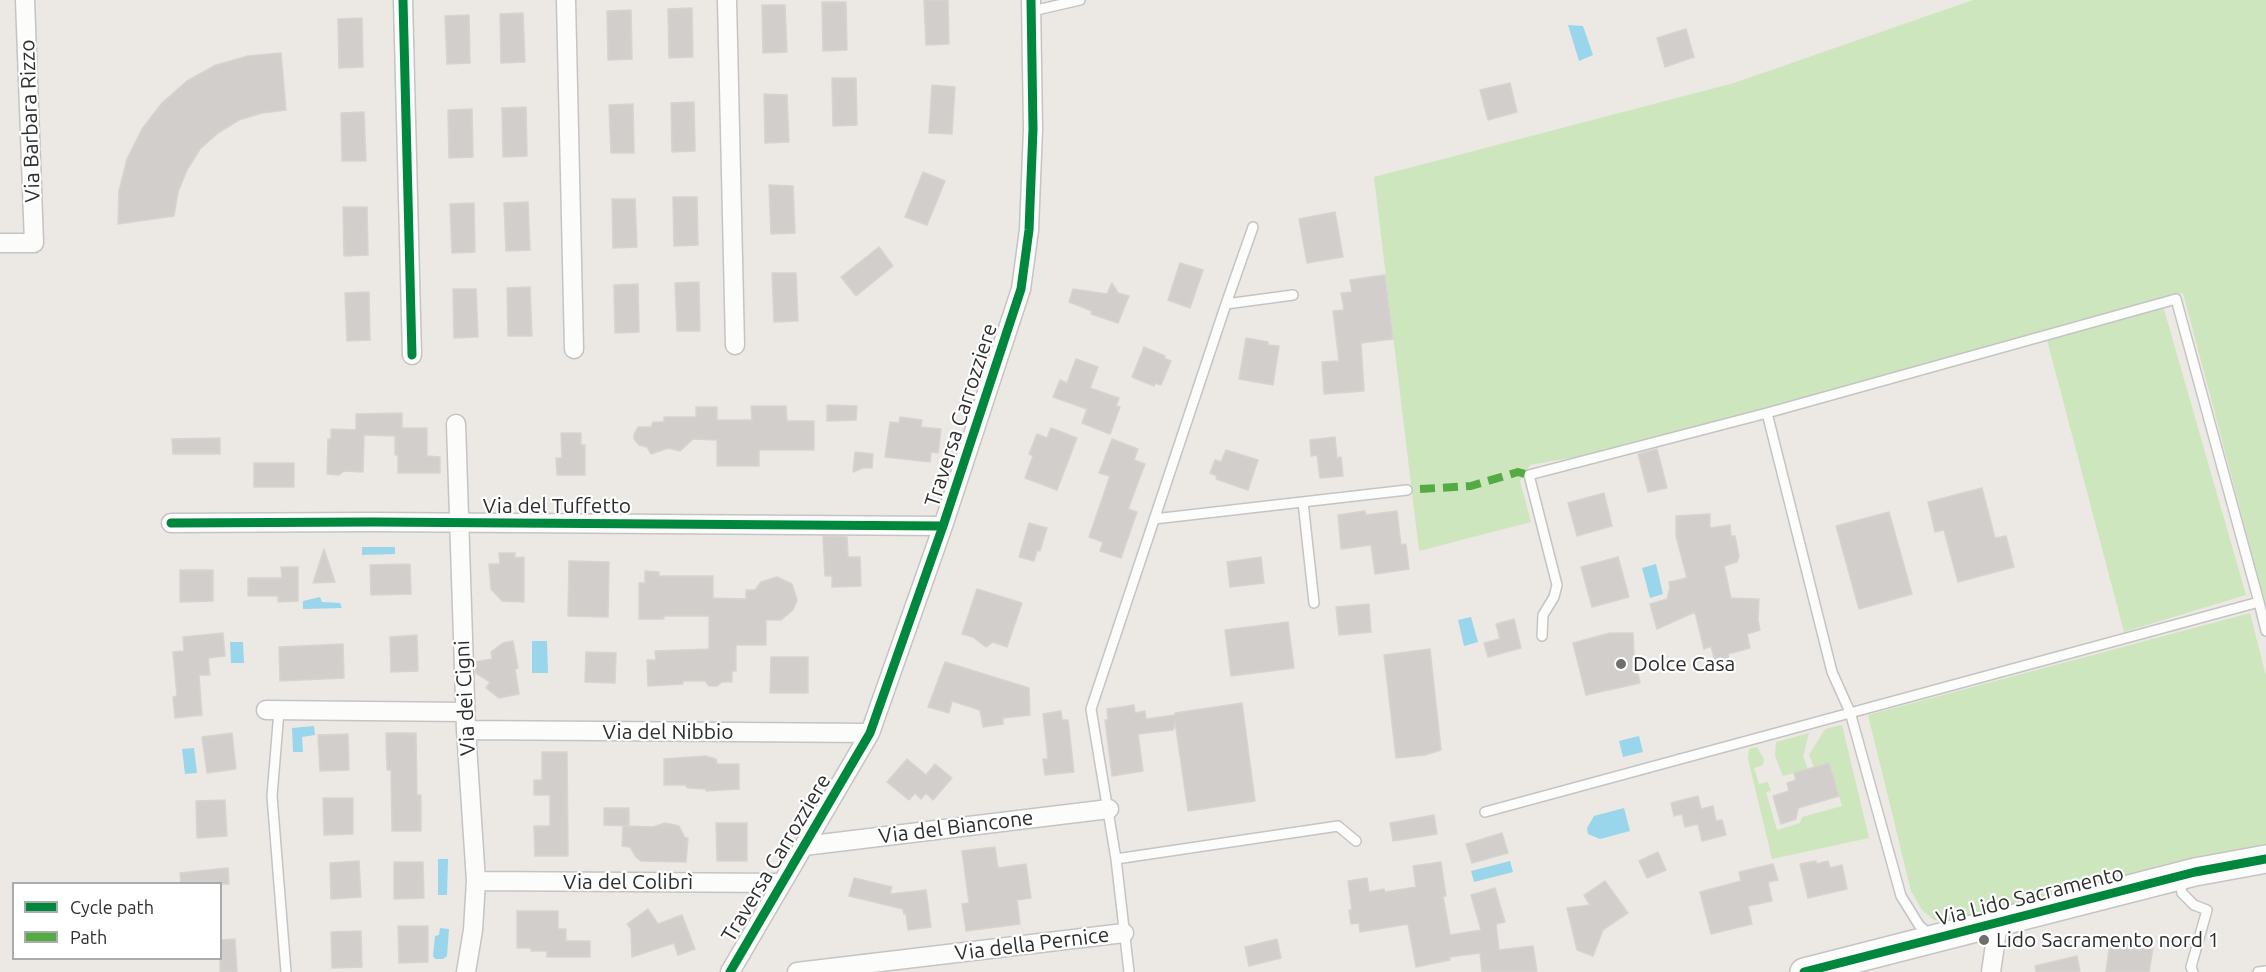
<!DOCTYPE html>
<html>
<head>
<meta charset="utf-8">
<style>
  body { margin:0 }
  #map { position:relative; width:2266px; height:972px; overflow:hidden; background:#ece8e4; font-family:Ubuntu,sans-serif }
  canvas { display:block }
  .legend { position:absolute; left:12px; top:882px; width:210px; height:78px; box-sizing:border-box; background:#fff; border:2px solid #ababab; margin:0; padding:8px 10px; list-style:none; font-size:18px; color:#2e2e2e }
  .legend li { display:flex; align-items:center; gap:12px; height:30px }
  .legend b { width:30px; border:2px solid #ababab }
</style>
</head>
<body>
<div id="map">
<canvas width="2266" height="972"></canvas>
<ul class="legend">
<li><b style="height:8px;background:#00873e"></b>Cycle path</li>
<li><b style="height:8px;background:#54ab44"></b>Path</li>
</ul>
</div>
<script>
const g = document.querySelector('canvas').getContext('2d');
g.lineJoin = 'round';
function fill(path, color) {
  g.fillStyle = color;
  g.fill(path, 'evenodd');
}
function toPath(rows) {
  const path = new Path2D();
  for (const r of rows) {
    path.moveTo(r[0], r[1]);
    for (let i = 2; i < r.length; i += 2) path.lineTo(r[i], r[i + 1]);
  }
  return path;
}
function trace(path, color, width, dash) {
  g.strokeStyle = color;
  g.lineWidth = width;
  g.lineCap = dash ? 'butt' : 'round';
  g.setLineDash(dash || []);
  g.stroke(path);
}
function label(font, color, halo, rows, align = 'center') {
  g.font = font + ' Ubuntu,sans-serif';
  g.lineWidth = 4.5;
  g.setLineDash([]);
  g.textBaseline = 'middle';
  g.strokeStyle = halo;
  g.fillStyle = color;
  for (const [text, x, y, turn = 0] of rows) {
    g.save();
    g.translate(x, y);
    g.rotate((+turn || 0) * Math.PI / 180);
    g.textAlign = isNaN(turn) ? turn : align;
    if (halo) g.strokeText(text, 0, 0);
    g.fillText(text, 0, 0);
    g.restore();
  }
}
fill(toPath([
  [1973,0,2266,0,2266,607,2183,293,1784,404,1597,453,1530,465,1520,481,1531,522,1419,551,1374,177,1734,83],
  [2163,306,2246,595,2124,632,2047,340],
  [2250,613,2266,676,2266,849,1955,925,1934,920,1922,910,1911,891,1868,715],
  [1842,725,1869,838,1772,859,1748,759,1749,749,1757,747,1764,759,1763,765,1754,768,1759,784,1768,782,1771,791,1766,792,1777,830,1800,823,1802,817,1842,806,1829,763,1814,767,1809,755,1825,729],
  [1809,733,1803,756,1808,769,1783,776,1775,756,1776,742]
]), '#cee6be');
fill(toPath([
  [1568,25,1583,26,1593,55,1579,61],
  [362,547,395,547,395,554,362,555],
  [1656,564,1663,594,1650,598,1642,568],
  [320,597,322,602,340,603,342,608,303,609,303,601],
  [1471,617,1478,642,1464,646,1458,620],
  [532,641,547,641,548,673,532,673],
  [230,642,243,642,244,663,231,663],
  [314,726,315,735,302,737,303,752,293,752,292,728],
  [1639,736,1643,752,1623,757,1619,741],
  [194,748,197,773,185,774,182,749],
  [1624,808,1630,831,1600,839,1588,834,1587,828,1594,816],
  [438,859,448,859,447,895,438,895],
  [1510,861,1513,872,1474,882,1471,871],
  [440,928,449,929,447,956,443,959,435,959,433,956,435,936,439,935]
]), '#99d6ec');
const building = toPath([
  [924,0,948,0,949,44,926,45,924,0],
  [822,2,846,2,847,50,823,51,822,2],
  [762,5,785,5,787,52,763,53,762,5],
  [692,8,693,57,669,58,668,9,692,8],
  [631,10,632,59,608,60,607,11,631,10],
  [523,13,525,62,501,63,500,14,523,13],
  [469,15,470,63,447,64,445,16,469,15],
  [362,18,363,67,339,68,338,19,362,18],
  [1686,29,1694,57,1665,67,1657,38,1686,29],
  [281,53,286,110,262,113,239,120,218,133,200,149,187,170,178,192,174,216,118,224,119,191,127,159,142,129,162,103,187,81,216,65,248,56,281,53],
  [832,78,856,78,857,125,833,126,832,78],
  [1510,83,1517,112,1488,120,1480,90,1510,83],
  [932,85,955,87,952,134,929,133,932,85],
  [764,94,787,95,789,142,765,143,764,94],
  [694,102,695,151,672,152,671,103,694,102],
  [633,104,634,153,611,153,609,105,633,104],
  [526,107,527,156,503,157,502,108,526,107],
  [472,109,473,157,449,158,448,110,472,109],
  [364,112,366,161,342,161,341,113,364,112],
  [923,172,945,181,927,225,905,217,923,172],
  [769,185,793,186,795,233,771,234,769,185],
  [673,197,697,197,698,245,674,246,673,197],
  [612,199,635,199,637,247,613,248,612,199],
  [528,202,530,250,506,251,504,203,528,202],
  [474,203,475,252,452,253,450,204,474,203],
  [343,207,367,207,368,255,344,256,343,207],
  [1335,212,1343,257,1307,263,1299,219,1335,212],
  [879,247,893,266,856,296,841,277,879,247],
  [1180,263,1203,270,1190,308,1168,300,1180,263],
  [772,273,796,273,798,321,774,322,772,273],
  [1385,275,1393,339,1361,343,1364,391,1324,394,1322,362,1339,361,1333,311,1344,310,1341,293,1352,292,1350,280,1385,275],
  [699,282,700,331,677,331,675,283,699,282],
  [1112,283,1118,293,1129,296,1118,323,1091,314,1092,311,1069,302,1073,289,1107,294,1112,283],
  [638,284,639,332,615,333,614,285,638,284],
  [530,287,532,336,508,336,507,288,530,287],
  [453,289,476,289,478,337,454,338,453,289],
  [369,292,370,340,347,341,345,293,369,292],
  [1246,338,1268,342,1268,345,1279,346,1273,385,1239,379,1246,338],
  [1144,347,1165,356,1164,358,1171,361,1161,385,1155,383,1154,386,1132,377,1144,347],
  [1076,359,1098,367,1090,388,1119,398,1116,406,1120,407,1110,434,1082,423,1087,409,1053,397,1060,380,1067,383,1076,359],
  [827,405,857,406,856,420,827,421,827,405],
  [751,406,786,406,787,421,814,421,814,450,759,450,759,466,717,466,717,440,693,439,680,451,668,448,651,454,647,447,639,445,634,439,634,434,638,427,651,427,653,422,664,422,664,417,696,417,696,407,717,407,717,420,752,420,751,406],
  [402,413,402,428,427,428,427,456,440,457,440,473,398,473,398,455,395,455,395,436,364,435,363,472,344,471,339,475,327,474,328,439,331,439,331,429,356,430,356,414,402,413],
  [900,417,922,420,921,427,941,429,938,453,931,452,930,462,885,457,890,422,899,423,900,417],
  [1051,428,1077,438,1057,490,1025,478,1033,456,1029,454,1037,434,1047,438,1051,428],
  [561,433,581,433,581,445,585,445,585,475,557,475,556,458,562,458,561,433],
  [1335,437,1337,458,1341,457,1343,476,1320,478,1317,455,1311,456,1310,440,1335,437],
  [220,438,220,454,173,454,172,439,220,438],
  [1112,439,1138,449,1134,460,1145,464,1128,509,1137,512,1121,558,1100,551,1103,542,1089,537,1110,476,1099,473,1112,439],
  [1657,449,1667,488,1648,492,1638,454,1657,449],
  [1226,450,1258,460,1248,490,1216,479,1217,476,1210,473,1215,460,1221,462,1226,450],
  [855,452,873,454,872,468,863,468,853,472,855,452],
  [254,463,294,463,294,487,254,487,254,463],
  [1982,488,1995,538,2006,536,2014,567,1958,582,1944,530,1935,532,1928,502,1982,488],
  [1604,493,1612,526,1577,536,1568,503,1604,493],
  [1365,511,1366,515,1397,511,1401,545,1406,544,1409,569,1375,574,1371,545,1341,549,1338,515,1365,511],
  [1889,512,1912,594,1859,609,1836,526,1889,512],
  [1710,514,1710,528,1730,525,1731,536,1735,536,1739,556,1737,562,1724,566,1731,598,1759,599,1758,620,1760,630,1747,634,1750,648,1728,654,1731,666,1717,669,1711,646,1704,649,1695,612,1657,629,1650,604,1667,599,1670,588,1669,582,1687,578,1676,536,1676,516,1710,514],
  [1029,523,1047,528,1040,551,1037,550,1034,561,1019,557,1029,523],
  [823,536,847,537,848,557,860,557,861,586,832,587,832,576,825,576,823,536],
  [324,549,335,582,313,583,324,549],
  [499,553,515,553,515,558,524,557,524,602,502,601,491,589,489,564,500,564,499,553],
  [1261,557,1264,583,1230,587,1227,562,1261,557],
  [1618,557,1629,597,1592,607,1581,567,1618,557],
  [569,561,609,562,608,617,568,616,569,561],
  [410,564,411,594,371,595,370,565,410,564],
  [281,567,298,567,298,601,278,602,278,596,248,596,248,578,282,578,281,567],
  [180,570,213,570,213,601,180,602,180,570],
  [645,571,659,572,659,576,713,576,713,598,746,599,746,590,755,590,761,582,777,577,792,584,797,600,793,610,781,620,766,620,766,645,736,645,736,671,732,671,732,682,722,682,717,686,709,686,705,681,683,681,683,684,648,686,647,660,656,660,655,651,709,649,709,616,663,616,664,619,639,619,639,583,645,583,645,571],
  [977,589,1022,603,1007,647,993,642,986,647,973,637,962,634,977,589],
  [1369,604,1371,632,1339,635,1336,607,1369,604],
  [1514,619,1521,648,1488,657,1484,643,1500,639,1496,624,1514,619],
  [1288,622,1294,668,1231,676,1225,630,1288,622],
  [223,633,225,656,208,658,210,675,199,675,202,715,175,718,173,697,177,696,173,652,184,651,183,637,223,633],
  [1610,633,1633,633,1634,655,1640,683,1586,695,1573,643,1610,633],
  [417,635,418,671,391,672,390,637,417,635],
  [513,641,518,668,515,669,519,694,499,698,486,688,490,682,476,673,475,662,492,659,491,652,503,643,513,641],
  [343,644,344,678,280,681,279,647,343,644],
  [1430,649,1441,750,1425,755,1396,758,1384,655,1430,649],
  [586,652,616,653,615,683,585,682,586,652],
  [771,657,808,657,808,693,770,693,771,657],
  [945,662,1029,688,1030,715,1003,718,1003,724,983,727,980,710,952,701,949,713,928,707,945,662],
  [1242,703,1255,801,1188,811,1175,722,1173,730,1138,734,1143,771,1112,776,1105,720,1108,720,1107,709,1134,705,1135,713,1145,711,1146,719,1175,715,1175,713,1242,703],
  [1061,711,1062,720,1068,720,1074,772,1045,775,1043,759,1048,759,1043,714,1061,711],
  [232,733,236,769,207,773,202,737,232,733],
  [386,733,416,733,417,795,421,795,421,831,392,831,391,770,387,770,386,733],
  [348,734,349,770,320,771,318,735,348,734],
  [542,752,567,752,568,856,535,856,534,826,550,826,550,795,534,795,534,780,542,780,542,752],
  [705,756,716,759,717,764,739,764,739,789,706,791,706,789,688,788,685,785,664,785,664,759,705,756],
  [907,759,926,775,935,764,952,778,933,800,926,793,921,799,915,793,909,800,887,782,907,759],
  [1829,763,1839,796,1798,808,1796,819,1781,824,1773,796,1789,791,1787,783,1796,780,1794,773,1829,763],
  [1698,796,1701,809,1713,806,1716,821,1722,820,1726,835,1702,841,1698,824,1685,827,1682,814,1674,816,1671,803,1698,796],
  [323,798,353,798,353,834,324,835,323,798],
  [225,800,227,836,197,838,196,801,225,800],
  [604,808,629,808,629,826,604,825,604,808],
  [1434,815,1437,834,1393,841,1390,823,1434,815],
  [665,823,679,826,685,838,688,838,686,862,641,861,636,857,630,847,622,846,623,826,653,827,665,823],
  [716,823,747,823,747,861,717,861,716,823],
  [1502,833,1508,853,1472,863,1466,844,1502,833],
  [995,847,998,868,1026,864,1031,898,1017,900,1020,924,966,931,962,904,969,903,962,851,995,847],
  [1658,852,1666,870,1647,878,1639,861,1658,852],
  [359,861,361,897,331,899,330,863,359,861],
  [1816,861,1816,864,1828,861,1830,868,1842,865,1847,889,1808,898,1800,864,1816,861],
  [394,862,423,862,424,898,394,899,394,862],
  [1441,862,1446,896,1443,896,1450,935,1481,930,1471,895,1495,888,1505,922,1496,924,1499,950,1533,946,1537,972,1482,972,1480,953,1449,957,1450,960,1416,967,1408,924,1360,932,1359,923,1351,924,1349,910,1352,910,1348,881,1367,878,1369,892,1384,889,1385,892,1416,887,1413,866,1441,862],
  [1773,864,1778,880,1768,882,1772,901,1748,906,1752,924,1711,934,1700,892,1741,881,1739,872,1773,864],
  [228,868,229,884,181,884,180,873,228,868],
  [854,878,892,887,890,894,926,890,931,927,908,930,906,914,904,914,903,909,849,896,854,878],
  [1605,881,1628,913,1603,930,1593,956,1577,950,1567,908,1590,905,1584,895,1605,881],
  [648,909,658,924,682,915,695,949,678,955,674,943,632,957,631,929,627,924,648,909],
  [517,911,558,911,558,929,566,929,566,941,590,941,590,957,547,957,547,951,531,951,531,948,517,948,517,911],
  [398,926,428,926,428,962,399,963,398,926],
  [361,931,362,967,332,968,331,932,361,931],
  [235,939,237,972,220,972,220,940,235,939],
  [1277,939,1281,958,1249,966,1245,947,1277,939],
  [2110,942,2153,948,2149,972,2106,972,2110,942],
  [2077,956,2080,972,2036,972,2035,966,2077,956]
]);
fill(building, '#d1cecb');
trace(building, '#d7d4d0', 1.5);
const lane = toPath([
  [1032,11,1080,0],
  [1226,304,1293,295],
  [1303,502,1314,603],
  [1154,519,1407,490],
  [2259,602,2266,631],
  [1542,636,1543,615,1554,597,1557,585,1529,475,1767,413,1832,672,1850,712,1901,896,1919,925,1930,935],
  [279,711,272,796,286,972],
  [1485,812,2259,602,2176,299,1767,413],
  [1116,859,1338,826,1356,841],
  [2179,878,2182,893,2194,905,2207,910,2191,967,2193,972],
  [1129,972,1116,859,1091,709,1226,304,1253,227],
  [2258,972,2266,971]
]);
const street = toPath([
  [403,0,412,355],
  [566,0,574,349],
  [727,0,735,345],
  [0,243,34,243,25,0],
  [456,424,466,730,476,881,473,930,466,972],
  [171,523,372,522,943,526],
  [266,710,465,712],
  [466,730,870,733],
  [804,846,1109,809],
  [476,881,780,883],
  [730,972,870,733,943,526,1021,289,1029,230,1033,129,1031,0],
  [797,972,1124,933],
  [1991,972,1998,924]
]);
const secondary = toPath([
  [1804,972,2195,872,2266,859]
]);
trace(lane, '#c5c4c5', 12);
trace(street, '#c5c4c5', 21);
trace(secondary, '#c5c4c5', 30);
trace(lane, '#fcfcfb', 9);
trace(street, '#fcfcfb', 18);
trace(secondary, '#fcfcfb', 27);
trace(toPath([
  [1420,489,1471,486,1518,472,1529,475]
]), '#54ab44', 8, [15, 8]);
trace(toPath([
  [403,0,412,355],
  [171,523,372,522,943,526],
  [730,972,870,733,943,526,1021,289,1029,230,1033,129,1031,0],
  [1804,972,2195,872,2266,859]
]), '#00873e', 9);
for (const [x, y, r, color] of [
  [1621,664,6,"#706f6e"],
  [1984,940,6,"#706f6e"]
]) {
  const dot = new Path2D();
  dot.arc(x, y, r, 0, 2 * Math.PI);
  g.fillStyle = color;
  g.fill(dot);
  trace(dot, '#fff', 2);
}
label('21px', '#2e2e2e', '#fff', [
  ["Via Barbara Rizzo",30,121,-92],
  ["Traversa Carrozziere",961,415,-72],
  ["Via del Tuffetto",557,506],
  ["Via dei Cigni",465,698,-93],
  ["Via del Nibbio",668,732],
  ["Via del Biancone",956,827,-7],
  ["Traversa Carrozziere",776,858,-59],
  ["Via del Colibrì",628,882],
  ["Via Lido Sacramento",2030,896,-14],
  ["Via della Pernice",1032,944,-7]
]);
label('21px', '#2e2e2e', '#fff', [
  ["Dolce Casa",1633,664],
  ["Lido Sacramento nord 1",1996,940]
], 'left');
</script>
</body>
</html>
